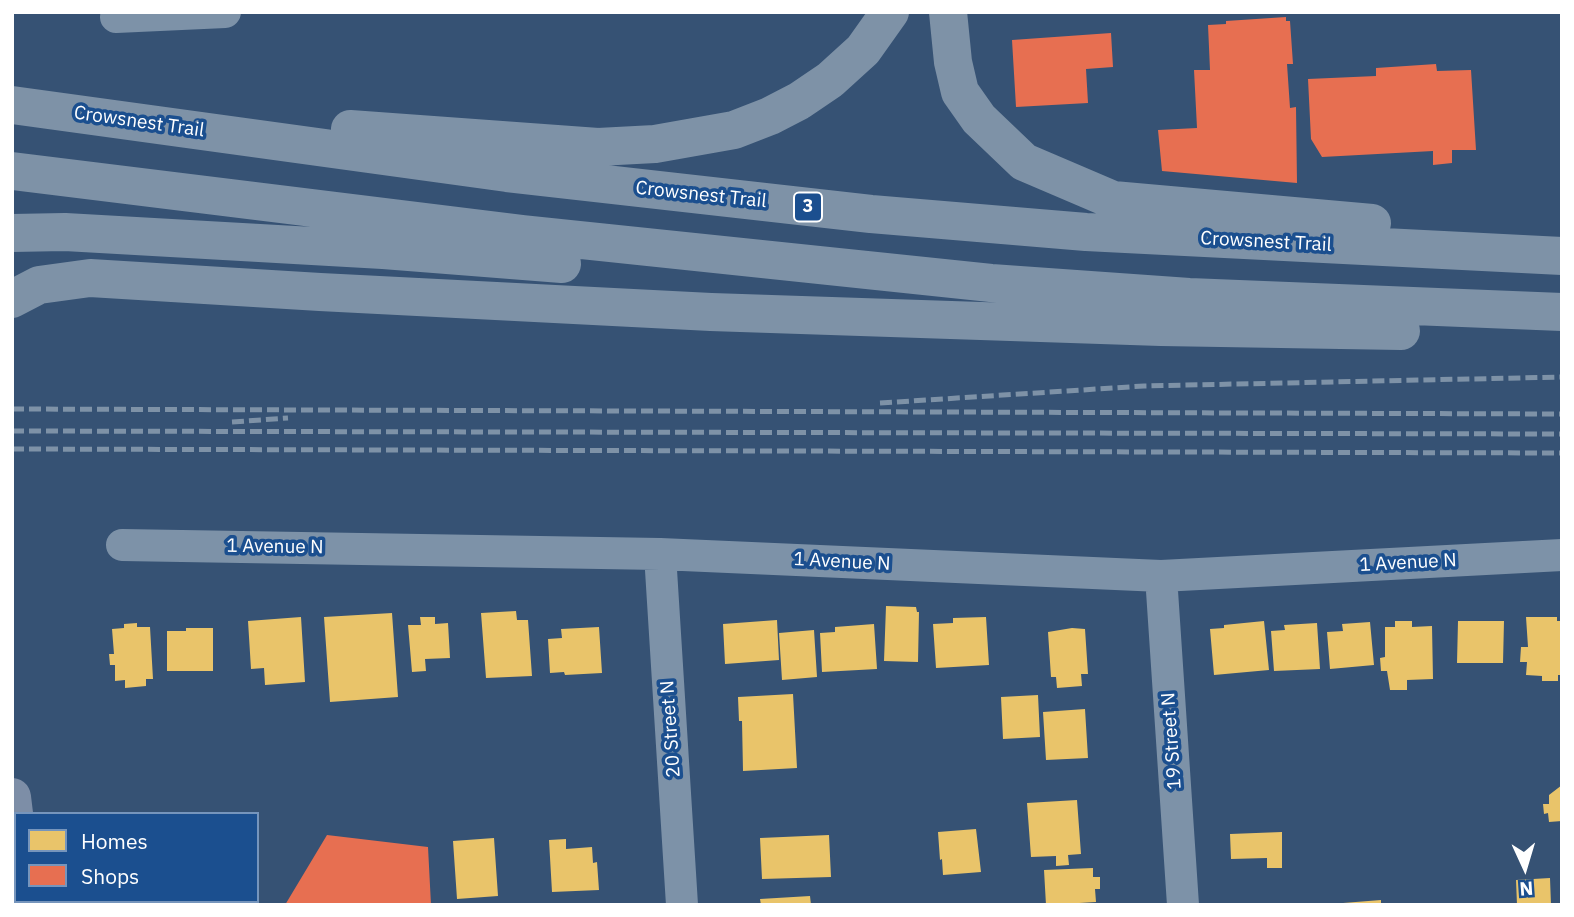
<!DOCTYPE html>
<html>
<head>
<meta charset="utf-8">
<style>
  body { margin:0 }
  #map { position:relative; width:1574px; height:917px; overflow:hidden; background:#365274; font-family:"IBM Plex Sans",sans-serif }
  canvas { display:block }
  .frame { position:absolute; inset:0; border:14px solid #fff; pointer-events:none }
  .legend { position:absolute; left:14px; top:812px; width:245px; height:91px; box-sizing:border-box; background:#1b4f8f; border:2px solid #7695bc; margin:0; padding:9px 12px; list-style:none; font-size:21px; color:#fff }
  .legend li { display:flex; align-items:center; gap:14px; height:35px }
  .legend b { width:35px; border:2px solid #7695bc }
  .north { position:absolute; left:1490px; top:833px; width:70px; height:70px; -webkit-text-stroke:5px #1b4f8f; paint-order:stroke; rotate:176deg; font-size:19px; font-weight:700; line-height:28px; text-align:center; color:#fff }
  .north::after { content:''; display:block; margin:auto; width:24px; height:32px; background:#fff; clip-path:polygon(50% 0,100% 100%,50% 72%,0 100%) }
</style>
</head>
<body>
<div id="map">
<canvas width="1574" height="917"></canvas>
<div class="frame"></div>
<ul class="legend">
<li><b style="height:19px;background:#e9c46a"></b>Homes</li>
<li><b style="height:19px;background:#e76f51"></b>Shops</li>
</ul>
<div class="north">N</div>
</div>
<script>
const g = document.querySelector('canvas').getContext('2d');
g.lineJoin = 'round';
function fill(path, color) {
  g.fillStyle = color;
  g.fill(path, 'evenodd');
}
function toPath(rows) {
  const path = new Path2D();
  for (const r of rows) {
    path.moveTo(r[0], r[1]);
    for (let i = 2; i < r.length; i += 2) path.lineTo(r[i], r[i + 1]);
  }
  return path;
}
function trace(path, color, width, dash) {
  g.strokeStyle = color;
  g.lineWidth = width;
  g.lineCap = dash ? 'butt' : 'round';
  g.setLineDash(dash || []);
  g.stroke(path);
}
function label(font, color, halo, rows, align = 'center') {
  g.font = font + ' "IBM Plex Sans",sans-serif';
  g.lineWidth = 7;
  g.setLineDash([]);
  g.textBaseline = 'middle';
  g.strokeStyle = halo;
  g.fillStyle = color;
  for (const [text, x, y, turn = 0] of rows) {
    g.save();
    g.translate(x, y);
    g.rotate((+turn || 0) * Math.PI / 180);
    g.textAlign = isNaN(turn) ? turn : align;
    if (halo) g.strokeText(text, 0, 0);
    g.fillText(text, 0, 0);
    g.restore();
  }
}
fill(toPath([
  [886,606,916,607,917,612,919,612,918,662,884,661],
  [516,611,517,620,528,620,532,676,486,678,481,613],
  [392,613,398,697,330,702,324,617],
  [301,617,305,682,265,685,264,668,251,669,248,621],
  [420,617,435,617,435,624,448,623,450,658,425,659,426,671,412,672,408,625,421,625],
  [986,617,989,665,936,668,933,624,953,623,953,618],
  [1526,617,1557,617,1557,621,1562,621,1562,675,1558,675,1558,681,1542,681,1542,676,1526,675,1527,662,1520,662,1521,647,1528,647],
  [777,620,779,660,725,664,723,624],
  [1264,621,1269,670,1214,675,1210,629,1224,628,1224,625],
  [1395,621,1412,621,1412,627,1432,626,1433,679,1407,680,1407,690,1390,690,1387,671,1381,671,1380,658,1385,657,1385,627,1395,627],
  [1458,621,1504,621,1503,663,1457,663],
  [1370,622,1374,665,1330,669,1327,632,1343,631,1342,624],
  [137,623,137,627,150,627,153,679,146,679,146,686,125,688,125,680,115,681,115,665,110,665,109,654,114,654,112,629,124,628,124,624],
  [1317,623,1320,669,1274,671,1271,631,1285,630,1284,625],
  [874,624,877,669,822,672,820,633,835,632,835,627],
  [599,627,602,673,565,675,564,672,550,673,548,639,562,638,561,629],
  [186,628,213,628,213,671,167,671,167,631,186,631],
  [1072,628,1085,629,1088,674,1081,674,1082,686,1057,688,1056,677,1051,677,1048,632],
  [814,630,817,677,782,680,779,633],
  [793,694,797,768,743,771,742,721,739,721,738,697],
  [1038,695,1040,737,1003,739,1001,697],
  [1085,709,1088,758,1046,760,1043,712],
  [1562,785,1562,821,1549,822,1548,813,1544,814,1543,804,1549,804,1549,795],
  [1077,800,1081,854,1068,855,1069,865,1056,866,1056,856,1031,857,1027,803],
  [976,829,981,872,943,875,942,859,940,860,938,832],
  [1282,832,1282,868,1267,868,1267,858,1231,859,1230,834],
  [829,835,831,877,762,879,760,838],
  [494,838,498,896,457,899,453,841],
  [566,839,566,849,592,847,593,863,597,862,599,890,552,892,549,840],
  [1093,868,1093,877,1100,877,1100,889,1095,889,1096,902,1046,905,1044,870],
  [1550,878,1551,905,1517,905,1516,880],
  [810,896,811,905,761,905,760,899],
  [1381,900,1381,905,1343,905,1343,903],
  [110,901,152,901,152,905,110,903],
  [200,901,228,901,228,905,199,905]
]), '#e9c46a');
fill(toPath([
  [1286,17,1286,21,1290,21,1293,64,1287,64,1290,108,1296,107,1297,183,1162,171,1158,130,1197,128,1194,70,1210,70,1208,25,1226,24,1226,21],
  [1111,33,1113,67,1086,69,1088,103,1016,107,1012,40],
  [1436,64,1437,71,1471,70,1476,150,1452,150,1452,163,1433,165,1433,151,1322,157,1311,139,1308,79,1376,76,1376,68],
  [327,835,428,847,431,905,285,905]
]), '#e76f51');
trace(toPath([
  [116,17,225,12],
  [122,545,660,554,1161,576,1562,555],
  [660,554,682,905],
  [1161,576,1183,905]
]), '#7d92a8', 32);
trace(toPath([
  [12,797,16,830],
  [23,901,24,905]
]), '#7d8ea7', 38);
trace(toPath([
  [948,12,953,62,960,92,979,119,1024,162,1113,200,1372,223],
  [12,105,507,173,871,214,1086,232,1562,256],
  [350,129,598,147,655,144,734,130,770,116,799,101,830,80,863,50,890,12],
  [12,171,523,234,991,283,1189,297,1562,312],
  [12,233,65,232,383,250,562,264],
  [12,299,39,285,90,278,320,292,711,312,1161,327,1401,331]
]), '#7e92a7', 38);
trace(toPath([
  [880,403,1144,386,1562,377],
  [12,409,1562,414],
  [232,422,288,418],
  [12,431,1562,434],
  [12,449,1562,453]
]), '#7e92a7', 5, [12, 5]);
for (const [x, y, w] of [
  [808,207,28]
]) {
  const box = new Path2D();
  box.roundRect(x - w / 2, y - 14.5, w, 29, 5);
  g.fillStyle = '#1b4f8f';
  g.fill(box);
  trace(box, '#fff', 2);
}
label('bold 18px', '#fff', null, [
  ["3",808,207]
]);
label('19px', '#fff', '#1b4f8f', [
  ["Crowsnest Trail",139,122,8],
  ["Crowsnest Trail",701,195,6],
  ["Crowsnest Trail",1266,242,3],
  ["1 Avenue N",275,547,1],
  ["1 Avenue N",842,562,3],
  ["1 Avenue N",1408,563,-3],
  ["20 Street N",671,729,-94],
  ["19 Street N",1172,741,-94]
]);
</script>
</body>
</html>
